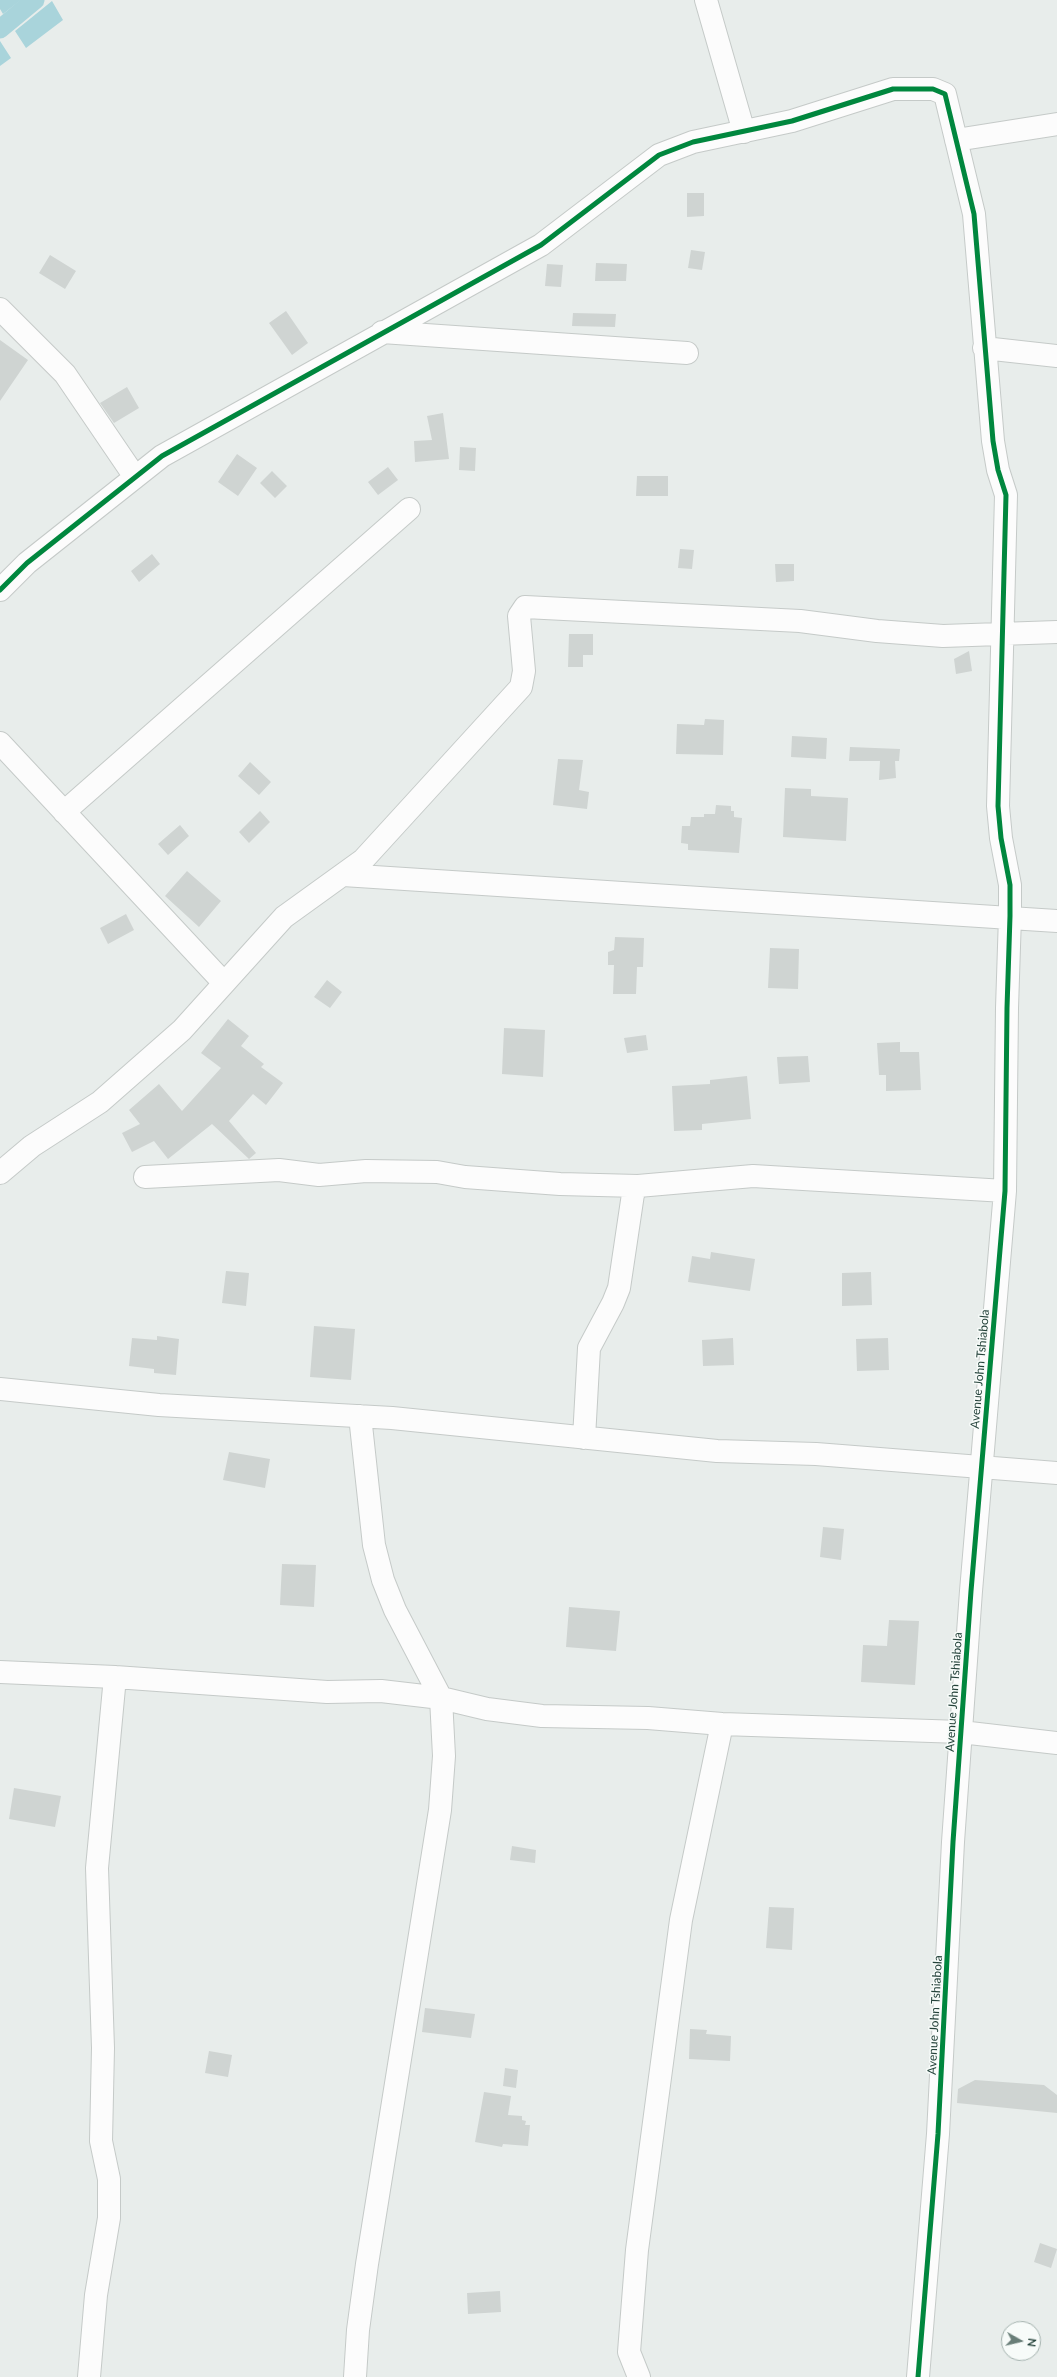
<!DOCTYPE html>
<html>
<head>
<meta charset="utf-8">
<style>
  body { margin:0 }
  #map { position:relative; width:1057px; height:2377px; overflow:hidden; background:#e8edeb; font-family:Lato,sans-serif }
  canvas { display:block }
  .north { position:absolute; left:1001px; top:2321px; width:40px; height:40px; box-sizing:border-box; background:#f7fbf9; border:1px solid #a3b1ad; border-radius:50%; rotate:98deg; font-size:11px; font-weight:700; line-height:16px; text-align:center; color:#24423a }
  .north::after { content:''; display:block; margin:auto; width:14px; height:18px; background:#697e78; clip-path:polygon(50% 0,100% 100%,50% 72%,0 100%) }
</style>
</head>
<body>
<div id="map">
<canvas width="1057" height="2377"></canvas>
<div class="north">N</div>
</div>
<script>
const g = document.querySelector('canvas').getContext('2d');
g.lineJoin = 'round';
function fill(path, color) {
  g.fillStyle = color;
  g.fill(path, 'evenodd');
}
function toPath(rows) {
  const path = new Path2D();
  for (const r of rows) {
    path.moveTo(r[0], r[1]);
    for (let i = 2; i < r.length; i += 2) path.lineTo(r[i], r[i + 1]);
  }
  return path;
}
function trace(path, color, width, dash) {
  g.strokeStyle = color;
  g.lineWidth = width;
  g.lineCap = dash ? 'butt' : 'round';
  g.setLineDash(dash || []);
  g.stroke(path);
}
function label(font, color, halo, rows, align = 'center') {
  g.font = font + ' Lato,sans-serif';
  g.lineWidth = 3;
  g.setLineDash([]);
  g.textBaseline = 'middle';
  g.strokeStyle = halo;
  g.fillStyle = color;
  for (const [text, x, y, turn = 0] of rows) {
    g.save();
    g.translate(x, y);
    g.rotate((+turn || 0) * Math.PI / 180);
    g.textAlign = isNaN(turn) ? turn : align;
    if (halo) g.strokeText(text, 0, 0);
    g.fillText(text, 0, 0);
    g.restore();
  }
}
fill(toPath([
  [0,0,21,0,3,14,0,9],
  [52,1,63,20,26,48,15,31],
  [0,41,11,58,0,66]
]), '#a9d4db');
trace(toPath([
  [0,29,35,0]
]), '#a9d4db', 19);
fill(toPath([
  [687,193,704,193,704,216,687,217],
  [691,250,705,252,702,270,688,268],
  [50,255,76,271,65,289,39,273],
  [596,263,627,264,626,281,595,281],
  [547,264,563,265,561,287,545,286],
  [286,311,308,343,292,355,269,323],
  [573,313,616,314,615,327,572,326],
  [0,340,28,360,0,401],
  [127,387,139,408,114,423,100,403],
  [443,413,449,459,415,462,414,441,432,440,427,416],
  [460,447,476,448,475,471,459,470],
  [237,454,257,468,238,496,218,482],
  [388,467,398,480,378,495,368,482],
  [272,471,287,486,275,498,260,483],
  [637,476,668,476,668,496,636,496],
  [680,549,694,550,692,569,678,568],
  [152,554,160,564,139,582,131,571],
  [775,564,794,564,794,581,776,582],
  [569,634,593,634,593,655,583,655,583,667,568,667],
  [969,651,972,671,956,674,954,659],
  [705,719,724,720,723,755,676,754,677,724,704,725],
  [792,736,827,738,826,759,791,757],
  [850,747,900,749,899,761,895,761,896,778,879,780,880,761,849,761],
  [558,759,583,760,579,790,589,792,587,809,553,805],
  [250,762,271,782,259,795,238,776],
  [785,788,811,789,811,796,848,798,846,841,783,837],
  [716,805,731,806,731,811,734,811,734,817,742,818,739,853,688,850,688,844,681,843,682,826,690,826,691,817,704,817,704,814,715,814],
  [260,811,270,822,249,843,239,832],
  [180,825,189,836,168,855,158,844],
  [187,871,221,901,199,927,165,896],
  [126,914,134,930,108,944,100,928],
  [615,937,644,938,643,967,637,967,636,994,613,994,614,965,608,965,608,952,614,950],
  [770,948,799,949,798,989,768,988],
  [327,980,342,992,330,1008,314,997],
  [228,1019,249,1036,241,1046,264,1064,261,1067,283,1083,266,1105,253,1094,229,1121,256,1153,249,1159,212,1124,168,1159,154,1141,132,1152,122,1133,140,1124,129,1110,159,1084,182,1111,221,1068,201,1053],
  [504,1028,545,1030,543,1077,502,1074],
  [646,1035,648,1050,627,1053,624,1038],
  [900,1042,900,1052,919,1052,921,1090,886,1091,886,1075,879,1075,877,1043],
  [808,1056,810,1082,779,1084,777,1057],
  [747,1076,751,1119,702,1124,702,1130,674,1131,672,1086,710,1084,710,1080],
  [711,1252,755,1259,750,1291,688,1282,692,1256,710,1259],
  [226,1271,249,1273,246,1306,222,1303],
  [871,1272,872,1305,842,1306,842,1273],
  [314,1326,355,1329,351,1380,310,1377],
  [157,1336,179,1339,176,1375,154,1373,154,1369,129,1366,132,1338,157,1340],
  [733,1338,734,1365,703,1366,702,1340],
  [888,1338,889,1370,857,1371,856,1339],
  [229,1452,270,1459,265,1488,223,1480],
  [823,1527,844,1529,841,1560,820,1557],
  [282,1564,316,1565,314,1607,280,1605],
  [569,1607,620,1611,616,1651,566,1647],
  [889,1620,919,1621,915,1685,861,1682,863,1645,887,1646],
  [14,1788,61,1796,55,1827,9,1819],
  [512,1846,536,1850,535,1863,510,1860],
  [769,1907,794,1908,792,1950,766,1948],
  [425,2008,475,2014,471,2038,422,2032],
  [690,2029,707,2030,706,2034,731,2036,730,2061,689,2059],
  [209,2051,232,2055,228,2077,205,2073],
  [505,2068,518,2070,516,2088,503,2086],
  [975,2080,1044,2085,1057,2095,1057,2113,957,2103,958,2089],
  [484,2092,511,2096,508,2115,522,2116,522,2120,526,2121,525,2125,530,2125,528,2146,503,2144,502,2147,475,2142],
  [1040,2243,1057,2249,1051,2268,1034,2262],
  [500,2291,501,2312,468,2314,467,2293]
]), '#cfd4d2');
const minor = toPath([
  [706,0,744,132],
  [956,140,1057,124],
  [0,309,65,374,135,477],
  [382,332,687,353],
  [984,348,1057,356],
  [0,590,27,563,162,456,541,245,659,155,693,142,792,121,893,89,933,89,945,94,974,214,993,441,998,470,1006,495,998,806,1001,838,1010,885,1010,916,1007,1008,1005,1191,971,1591,953,1842,938,2134,918,2377],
  [0,743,224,983],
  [64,812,409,509],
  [343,875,1057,921],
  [0,1173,32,1146,100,1102,182,1030,284,917,363,860,521,687,524,671,519,616,525,607,800,621,877,631,943,636,1057,632],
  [145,1177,279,1170,319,1175,366,1171,437,1172,465,1177,560,1184,638,1186],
  [0,1389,159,1405,392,1418,717,1451,816,1454,1057,1473],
  [584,1438,589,1348,613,1303,619,1288,633,1194,638,1186,753,1176,1005,1191],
  [0,1672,115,1677,327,1692,381,1691,441,1698,487,1709,542,1716,648,1718,722,1724,961,1732,1057,1743],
  [89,2377,96,2295,109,2218,109,2179,101,2141,103,2048,97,1868,115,1677],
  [355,2377,358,2330,367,2264,440,1810,444,1756,441,1698,395,1610,383,1580,374,1545,360,1416],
  [639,2377,629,2352,637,2250,681,1920,722,1724]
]);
trace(minor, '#c5cac8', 24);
trace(minor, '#fcfcfc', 22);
trace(toPath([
  [0,590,27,563,162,456,541,245,659,155,693,142,792,121,893,89,933,89,945,94,974,214,993,441,998,470,1006,495,998,806,1001,838,1010,885,1010,916,1007,1008,1005,1191,971,1591,953,1842,938,2134,918,2377]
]), '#00873e', 5);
label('12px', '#24423a', '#f7fbf9', [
  ["Avenue John Tshiabola",980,1369,-85],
  ["Avenue John Tshiabola",954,1692,-86],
  ["Avenue John Tshiabola",935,2015,-87]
]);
</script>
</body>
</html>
